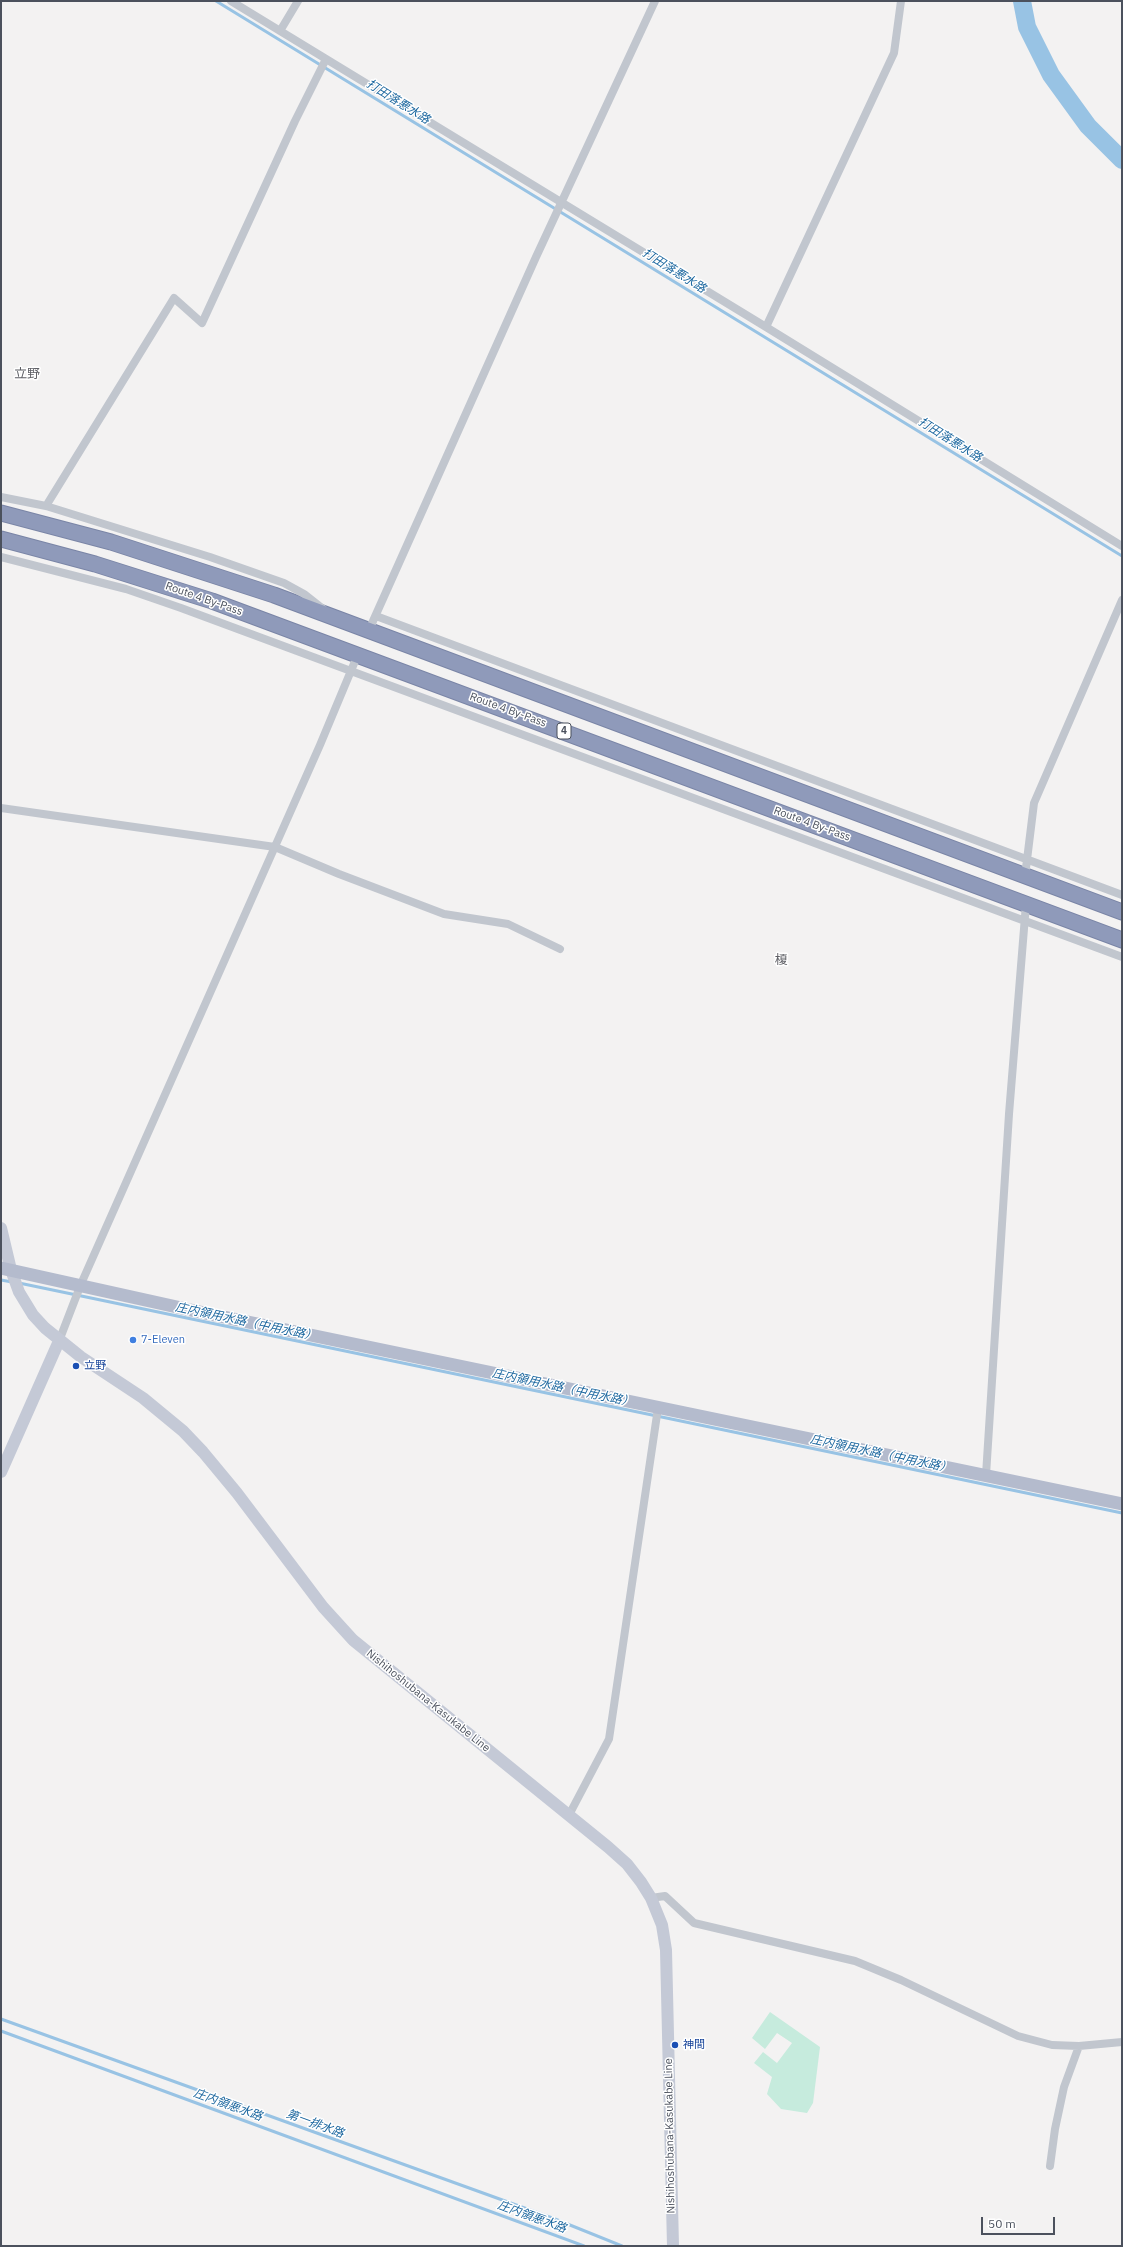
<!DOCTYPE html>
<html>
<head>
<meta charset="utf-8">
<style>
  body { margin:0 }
  #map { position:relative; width:1123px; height:2247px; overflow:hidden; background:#f3f2f2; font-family:"IBM Plex Sans",sans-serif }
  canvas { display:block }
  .frame { position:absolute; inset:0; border:2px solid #4b515d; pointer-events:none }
  .scale { position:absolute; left:981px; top:2217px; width:74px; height:18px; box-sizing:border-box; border:2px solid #4b515d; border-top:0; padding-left:5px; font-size:12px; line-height:14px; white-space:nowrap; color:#4b515d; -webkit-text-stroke:3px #fff; paint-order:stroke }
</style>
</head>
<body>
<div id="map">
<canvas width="1123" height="2247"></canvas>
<div class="frame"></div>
<div class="scale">50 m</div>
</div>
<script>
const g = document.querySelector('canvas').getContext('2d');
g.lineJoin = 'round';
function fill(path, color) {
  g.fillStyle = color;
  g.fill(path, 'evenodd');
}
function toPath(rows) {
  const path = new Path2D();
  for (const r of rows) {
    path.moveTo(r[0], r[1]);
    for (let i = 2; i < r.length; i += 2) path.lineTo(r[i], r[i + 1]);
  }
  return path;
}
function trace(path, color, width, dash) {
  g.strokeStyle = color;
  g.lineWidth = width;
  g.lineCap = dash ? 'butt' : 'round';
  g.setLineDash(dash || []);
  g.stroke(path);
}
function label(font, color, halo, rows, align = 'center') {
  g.font = font + ' "IBM Plex Sans","Noto Sans JP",sans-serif';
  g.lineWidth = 3;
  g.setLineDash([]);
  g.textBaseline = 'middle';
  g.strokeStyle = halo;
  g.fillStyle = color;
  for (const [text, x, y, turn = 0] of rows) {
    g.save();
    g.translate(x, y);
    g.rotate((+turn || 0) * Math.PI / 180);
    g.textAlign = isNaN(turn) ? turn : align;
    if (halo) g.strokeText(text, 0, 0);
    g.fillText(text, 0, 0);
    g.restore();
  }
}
fill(toPath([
  [770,2012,820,2047,813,2103,807,2113,781,2109,767,2094,772,2077,754,2063,763,2052,777,2063,792,2043,777,2033,765,2049,752,2038]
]), '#c6ebdd');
trace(toPath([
  [216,1,1122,556],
  [1,1280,12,1282],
  [19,1283,1122,1513],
  [1,2019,555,2219,622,2246],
  [1,2031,584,2246]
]), '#98c3e4', 3);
trace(toPath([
  [1022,1,1027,27,1051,75,1088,126,1122,160]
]), '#98c3e4', 18);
const highway = toPath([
  [1,513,111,542,274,595,1122,912],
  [1,539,95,564,212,601,1122,940]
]);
trace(highway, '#7a85a6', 17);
trace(toPath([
  [231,1,766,327,1122,546],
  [280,31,298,1],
  [766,327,894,53,901,1],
  [1,497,46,506,210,557,284,583,304,594,323,609],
  [46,506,174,298,202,323,295,121,326,59],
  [1,557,126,589,181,608,1122,957],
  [376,616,1122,895],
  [369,630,536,257,655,1],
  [1,808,275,847,339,874,444,914,508,924,560,949],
  [1025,876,1034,803,1122,600],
  [59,1341,81,1284,320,745,358,654],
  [986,1475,1009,1114,1026,904],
  [569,1815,609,1739,658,1408],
  [651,1898,665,1896,694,1923,855,1961,901,1980,1018,2036,1052,2045,1079,2046,1122,2042],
  [1050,2166,1055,2129,1064,2087,1079,2046]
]), '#c1c6ce', 8);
trace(toPath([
  [1,1228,11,1270,19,1292,33,1315,45,1328,81,1357,143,1398,183,1431,203,1452,237,1493,323,1607,353,1640,608,1847,627,1864,641,1882,651,1898,662,1925,666,1950,673,2246],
  [1,1472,59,1341]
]), '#c4c9d6', 12);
trace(toPath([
  [1,1268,195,1311,1122,1504]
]), '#b4bbcd', 13);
trace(highway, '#8f9aba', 15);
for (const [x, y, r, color] of [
  [133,1340,4,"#3f7fe0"],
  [76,1366,4,"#1a4fb4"],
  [675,2045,4,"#1a4fb4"]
]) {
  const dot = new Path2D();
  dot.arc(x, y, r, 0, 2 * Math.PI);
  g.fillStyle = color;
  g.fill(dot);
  trace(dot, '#fff', 1.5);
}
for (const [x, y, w] of [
  [564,731,14]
]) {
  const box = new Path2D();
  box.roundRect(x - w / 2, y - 8, w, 16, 3);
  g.fillStyle = '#fff';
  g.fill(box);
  trace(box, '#4b515d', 1);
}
label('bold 10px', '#4b515d', null, [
  ["4",564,731]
]);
label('11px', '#4b515d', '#fff', [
  ["Route 4 By-Pass",204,599,19],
  ["Route 4 By-Pass",508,710,20],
  ["Route 4 By-Pass",812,824,20],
  ["Nishihoshubana-Kasukabe Line",428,1701,39],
  ["Nishihoshubana-Kasukabe Line",670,2136,-91]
]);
label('11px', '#366cbe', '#fff', [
  ["7-Eleven",141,1340]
], 'left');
label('11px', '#164399', '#fff', [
  ["立野",84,1366],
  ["神間",683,2045]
], 'left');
label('italic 12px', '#1c679f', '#fff', [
  ["打田落悪水路",398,102,32],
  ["打田落悪水路",674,271,32],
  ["打田落悪水路",950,440,32],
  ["庄内領用水路（中用水路）",246,1322,12],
  ["庄内領用水路（中用水路）",563,1388,12],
  ["庄内領用水路（中用水路）",881,1454,12],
  ["庄内領悪水路",228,2105,20],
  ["第一排水路",315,2124,20],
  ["庄内領悪水路",532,2217,20]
]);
label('13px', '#5f6066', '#fff', [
  ["立野",27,374],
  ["榎",781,960]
]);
</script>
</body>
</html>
